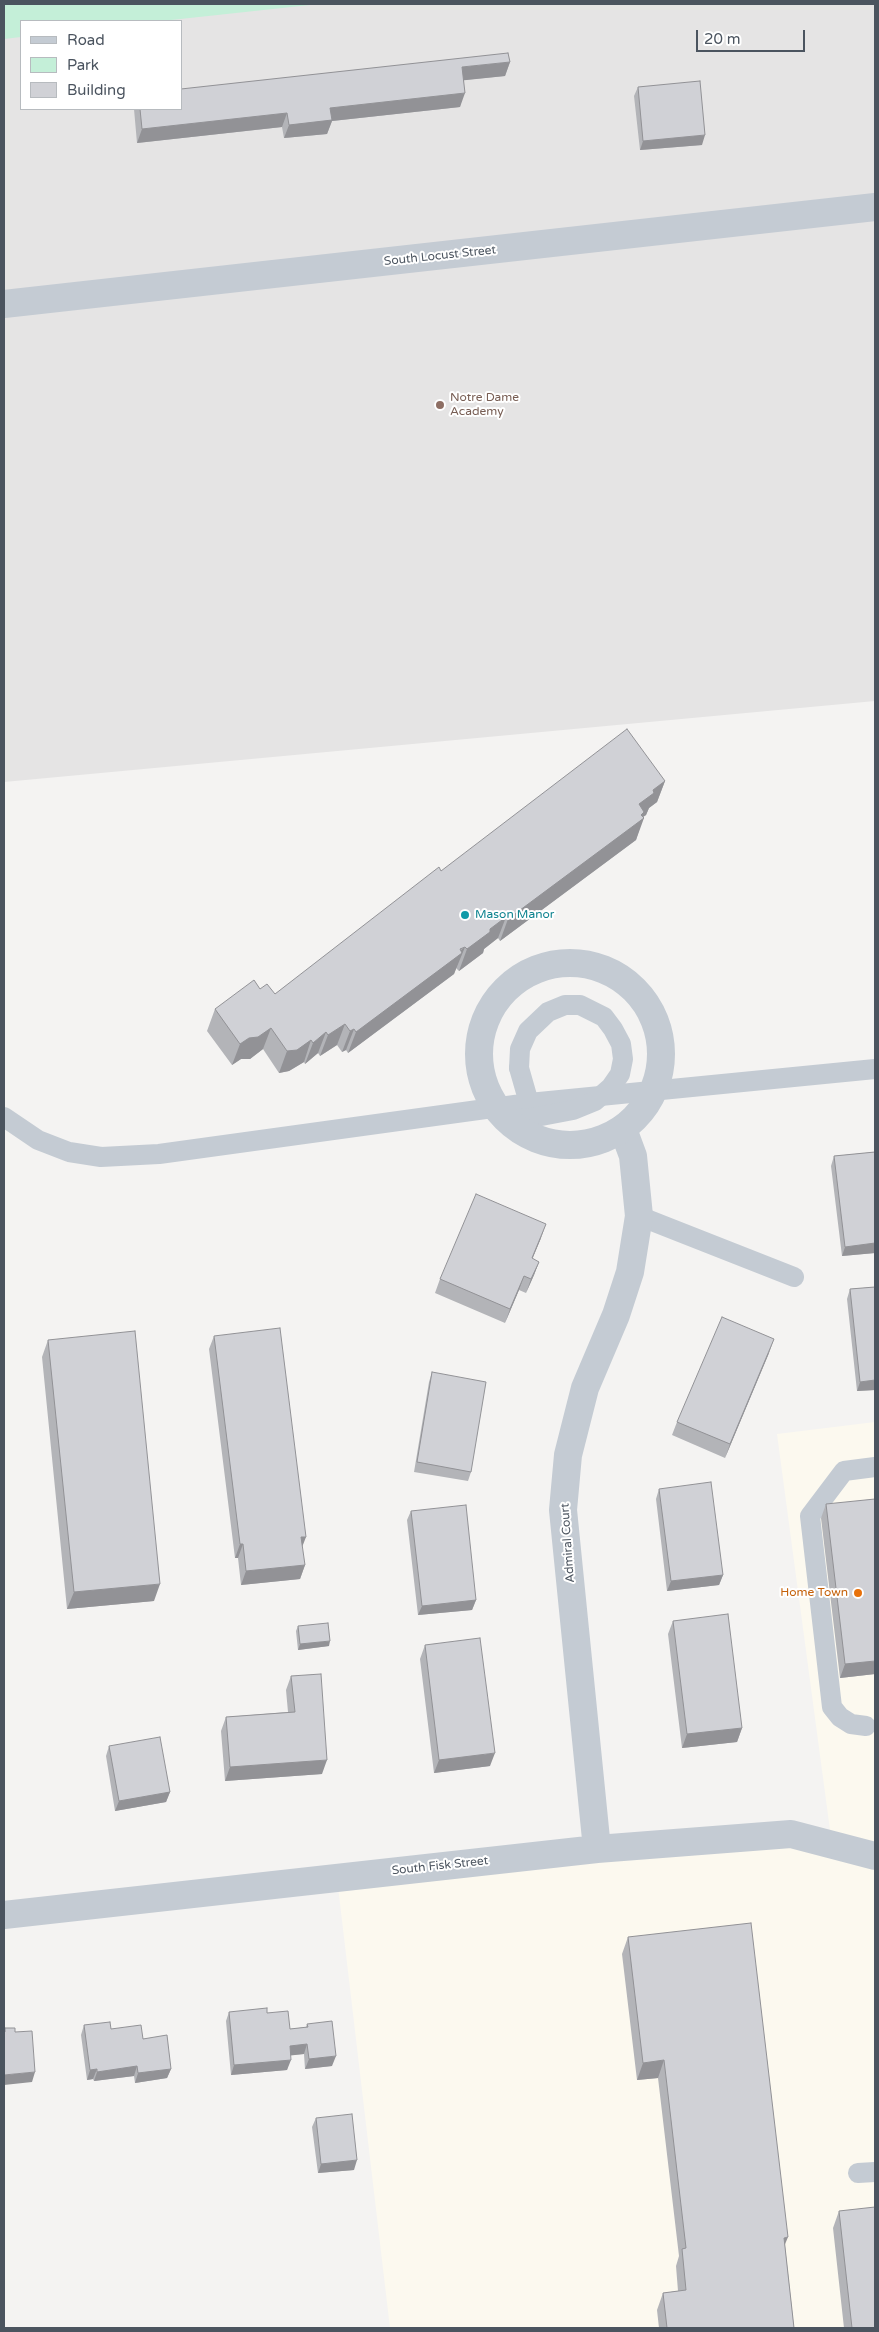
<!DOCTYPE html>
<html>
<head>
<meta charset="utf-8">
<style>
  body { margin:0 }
  #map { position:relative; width:879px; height:2332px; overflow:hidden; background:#f4f3f2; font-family:"Varela Round",sans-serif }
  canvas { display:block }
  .frame { position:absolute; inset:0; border:5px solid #4b545f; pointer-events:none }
  .legend { position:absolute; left:20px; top:20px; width:162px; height:90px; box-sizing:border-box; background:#fff; border:1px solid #b7bbbf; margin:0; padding:6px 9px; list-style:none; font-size:15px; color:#4b545f }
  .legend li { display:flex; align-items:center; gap:10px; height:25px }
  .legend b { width:25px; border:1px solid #b7bbbf }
  .scale { position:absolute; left:696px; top:30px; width:109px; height:22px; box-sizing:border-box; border:2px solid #4b545f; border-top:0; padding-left:6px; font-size:15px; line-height:18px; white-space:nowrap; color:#4b545f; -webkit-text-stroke:4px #fff; paint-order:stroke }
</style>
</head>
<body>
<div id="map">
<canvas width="879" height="2332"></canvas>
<div class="frame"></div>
<ul class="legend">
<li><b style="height:6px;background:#c4cbd3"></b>Road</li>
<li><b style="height:14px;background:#c4efd8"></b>Park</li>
<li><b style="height:14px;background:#d0d1d6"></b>Building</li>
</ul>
<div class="scale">20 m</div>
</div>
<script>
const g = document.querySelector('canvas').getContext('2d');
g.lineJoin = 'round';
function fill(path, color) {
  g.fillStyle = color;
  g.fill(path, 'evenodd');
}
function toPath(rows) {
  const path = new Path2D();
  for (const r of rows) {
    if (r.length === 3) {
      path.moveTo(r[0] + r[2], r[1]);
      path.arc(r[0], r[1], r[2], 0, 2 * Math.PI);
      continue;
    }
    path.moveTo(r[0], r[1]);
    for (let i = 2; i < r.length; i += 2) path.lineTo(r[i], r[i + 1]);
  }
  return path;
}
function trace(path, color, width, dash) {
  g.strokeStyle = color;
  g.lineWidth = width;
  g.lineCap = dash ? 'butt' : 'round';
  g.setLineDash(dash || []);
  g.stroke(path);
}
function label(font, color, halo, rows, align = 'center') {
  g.font = font + ' "Varela Round",sans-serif';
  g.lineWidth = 4;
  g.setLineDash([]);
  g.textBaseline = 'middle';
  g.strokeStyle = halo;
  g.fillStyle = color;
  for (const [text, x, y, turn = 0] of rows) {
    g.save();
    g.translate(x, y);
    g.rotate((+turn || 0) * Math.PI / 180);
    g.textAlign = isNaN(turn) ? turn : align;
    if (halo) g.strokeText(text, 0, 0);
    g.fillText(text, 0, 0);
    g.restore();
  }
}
fill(toPath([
  [875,1422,875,2328,390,2328,337,1878,832,1845,777,1434]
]), '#fcf9ef');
fill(toPath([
  [4,4,875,4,875,701,4,782],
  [21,21,181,21,181,109,21,109]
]), '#e5e4e4');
fill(toPath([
  [4,4,319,4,162,21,21,21,21,37,4,39]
]), '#c4efd8');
trace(toPath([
  [519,1068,529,1103],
  [4,1117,38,1140,69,1152,101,1157,159,1154,529,1103,875,1069],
  [639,1216,794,1277],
  [866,1726,851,1724,840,1717,832,1707,810,1516,844,1471,875,1467],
  [858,2173,875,2172]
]), '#c4cbd3', 20);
trace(toPath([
  [4,304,875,207],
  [597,1849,563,1510,568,1455,585,1388,616,1315,630,1272,639,1216,633,1156,623,1129],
  [4,1915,597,1849,791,1834,875,1856]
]), '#c4cbd3', 28);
trace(toPath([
  [507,1120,531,1118,573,1110,595,1101,611,1087,620,1074,623,1059,621,1044,613,1029,604,1017,580,1005,565,1005,548,1012,528,1031,520,1049,519,1068]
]), '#c4cbd3', 20);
trace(toPath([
  [570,1054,91]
]), '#c4cbd3', 28);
fill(toPath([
  [510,62,505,76,464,80,460,107,332,121,327,134,284,138,282,127,137,143,134,109,181,109],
  [638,87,702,145,640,150,634,96],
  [665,781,657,802,649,808,646,815,643,817,636,840,500,941,498,938,484,949,483,953,459,971,456,968,454,974,348,1053,346,1050,342,1052,337,1045,320,1056,318,1053,305,1064,304,1062,289,1071,279,1073,263,1049,250,1059,241,1059,232,1065,207,1031,215,1009,260,989,275,994,441,871],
  [875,1152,875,1253,842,1256,831,1166,834,1156],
  [541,1238,532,1259,539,1262,534,1275,526,1293,519,1290,505,1323,435,1293,440,1279],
  [875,1287,875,1390,857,1391,847,1299,850,1289],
  [214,1336,305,1565,300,1579,241,1585,238,1558,235,1558,209,1349],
  [48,1340,154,1601,67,1609,42,1357],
  [769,1353,725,1458,672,1435,677,1422],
  [432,1372,471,1472,468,1481,414,1472,429,1382],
  [659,1489,723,1575,719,1585,667,1591,656,1499],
  [826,1504,875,1674,840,1678,821,1518],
  [411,1511,476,1600,472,1610,418,1615,407,1520],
  [673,1621,742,1728,737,1742,682,1748,668,1634],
  [298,1626,329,1646,298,1650,296,1631],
  [425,1645,490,1766,434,1773,420,1659],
  [291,1676,322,1774,225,1781,221,1731,226,1717,288,1712,286,1690],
  [109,1746,170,1792,166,1802,115,1811,106,1756],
  [628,1937,785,2246,794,2328,659,2328,657,2310,663,2293,678,2291,676,2266,679,2256,658,2078,637,2080,622,1954],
  [229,2012,267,2013,290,2029,306,2027,307,2024,332,2066,305,2069,304,2054,290,2055,287,2070,231,2075,226,2021],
  [84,2025,111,2029,143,2039,171,2069,167,2078,135,2083,134,2076,94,2081,93,2079,87,2080,81,2035],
  [316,2118,354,2170,318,2173,312,2127],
  [839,2211,875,2328,844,2328,833,2228]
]), '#b3b4b8');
fill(toPath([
  [510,62,505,76,457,81,462,67],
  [465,93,460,107,332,121,327,134,284,138,289,125,330,108],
  [287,113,282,127,137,143,142,129],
  [705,135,702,145,640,150,643,141],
  [665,781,657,802,649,808,646,815,643,817,644,818,636,840,500,941,508,919,653,790],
  [506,917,498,938,484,949,483,953,459,971,467,949,490,929],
  [465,947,454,974,348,1053,356,1032],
  [345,1024,337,1045,320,1056,328,1035],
  [271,1028,263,1049,250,1059,241,1059,232,1065,240,1044,249,1038],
  [354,1029,346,1050,342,1052,350,1031],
  [326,1032,318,1053,305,1064,313,1043],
  [311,1040,304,1062,289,1071,279,1073,287,1051],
  [546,1224,541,1238,527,1272,532,1258],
  [875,1243,875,1253,842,1256,845,1247],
  [539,1262,534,1275,526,1293,531,1279],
  [524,1276,519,1290,505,1323,510,1309],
  [774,1339,769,1353,725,1458,730,1444],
  [875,1380,875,1390,857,1391,860,1382],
  [301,1537,306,1537,301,1550],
  [240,1544,243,1544,238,1558,235,1558],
  [305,1565,300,1579,241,1585,246,1571],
  [723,1575,719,1585,667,1591,671,1581],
  [160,1584,154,1601,67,1609,74,1592],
  [476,1600,472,1610,418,1615,422,1606],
  [330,1641,329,1646,298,1650,300,1644],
  [875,1661,875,1674,840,1678,845,1664],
  [742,1728,737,1742,682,1748,687,1734],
  [495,1753,490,1766,434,1773,439,1760],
  [327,1760,322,1774,225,1781,230,1767],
  [170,1792,166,1802,115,1811,119,1801],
  [307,2044,304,2054,286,2056,290,2046],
  [336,2056,332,2066,305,2069,309,2059],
  [291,2060,287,2070,231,2075,234,2065],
  [664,2060,658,2078,637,2080,643,2063],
  [137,2066,134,2076,94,2081,97,2072],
  [97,2069,93,2079,87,2080,90,2070],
  [171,2069,167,2078,135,2083,138,2073],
  [35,2072,32,2082,4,2085,4,2075],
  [357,2160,354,2170,318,2173,321,2164],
  [788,2237,781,2254,784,2238]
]), '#929296');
const building = toPath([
  [508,53,510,62,462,67,465,93,330,108,332,120,289,125,287,113,142,129,140,109,181,109,181,89,508,53],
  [700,81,705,135,643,141,638,87,700,81],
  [627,729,665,781,653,790,654,793,639,804,644,812,641,815,644,818,508,919,506,917,490,929,490,932,467,949,465,947,460,949,462,953,356,1032,354,1029,350,1031,345,1024,328,1035,326,1032,313,1043,311,1040,297,1050,287,1051,271,1028,258,1037,249,1038,240,1044,215,1009,254,980,260,989,267,984,275,994,439,867,441,871,627,729],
  [875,1152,875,1243,845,1247,834,1156,875,1152],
  [476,1194,546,1224,532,1258,539,1262,531,1279,524,1276,510,1309,440,1279,476,1194],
  [875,1287,875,1380,860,1382,850,1289,875,1287],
  [722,1317,774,1339,730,1444,677,1422,722,1317],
  [280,1328,306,1537,301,1537,305,1565,246,1571,243,1544,240,1544,214,1336,280,1328],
  [135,1331,160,1584,74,1592,48,1340,135,1331],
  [432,1372,486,1382,471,1472,417,1462,432,1372],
  [711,1482,723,1575,671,1581,659,1489,711,1482],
  [875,1499,875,1661,845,1664,826,1504,875,1499],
  [466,1505,476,1600,422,1606,411,1511,466,1505],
  [728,1614,742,1728,687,1734,673,1621,728,1614],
  [328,1623,330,1641,300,1644,298,1626,328,1623],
  [480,1638,495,1753,439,1760,425,1645,480,1638],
  [321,1674,327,1760,230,1767,226,1717,295,1712,291,1676,321,1674],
  [160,1737,170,1792,119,1801,109,1746,160,1737],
  [751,1923,788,2237,784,2238,794,2328,667,2328,663,2293,686,2290,682,2249,686,2248,664,2060,643,2063,628,1937,751,1923],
  [267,2008,267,2013,288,2011,290,2029,308,2027,307,2024,332,2021,336,2056,309,2059,307,2044,290,2046,291,2060,234,2065,229,2012,267,2008],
  [110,2022,111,2029,141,2025,143,2039,167,2035,171,2069,138,2073,137,2066,97,2072,97,2069,90,2070,84,2025,110,2022],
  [5,2028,15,2028,15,2032,32,2031,35,2072,4,2075,4,2033,5,2032,5,2028],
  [352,2114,357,2160,321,2164,316,2118,352,2114],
  [875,2207,875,2328,852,2328,839,2211,875,2207]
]);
fill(building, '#d0d1d6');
trace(building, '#929296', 1);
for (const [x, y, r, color] of [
  [440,405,5,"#8d6e63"],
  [465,915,5,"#0f9aa8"],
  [858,1593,5,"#e8710a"]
]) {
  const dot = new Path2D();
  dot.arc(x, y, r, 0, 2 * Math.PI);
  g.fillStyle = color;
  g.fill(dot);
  trace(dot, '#fff', 2);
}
label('12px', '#4b545f', '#fff', [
  ["South Locust Street",440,256,-6],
  ["Admiral Court",568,1543,-94],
  ["South Fisk Street",440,1866,-6]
]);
label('12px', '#785e54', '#fff', [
  ["Notre Dame",450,398],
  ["Academy",450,412]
], 'left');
label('12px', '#0d838f', '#fff', [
  ["Mason Manor",475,915]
], 'left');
label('12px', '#c56008', '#fff', [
  ["Home Town",848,1593]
], 'right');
</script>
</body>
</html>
